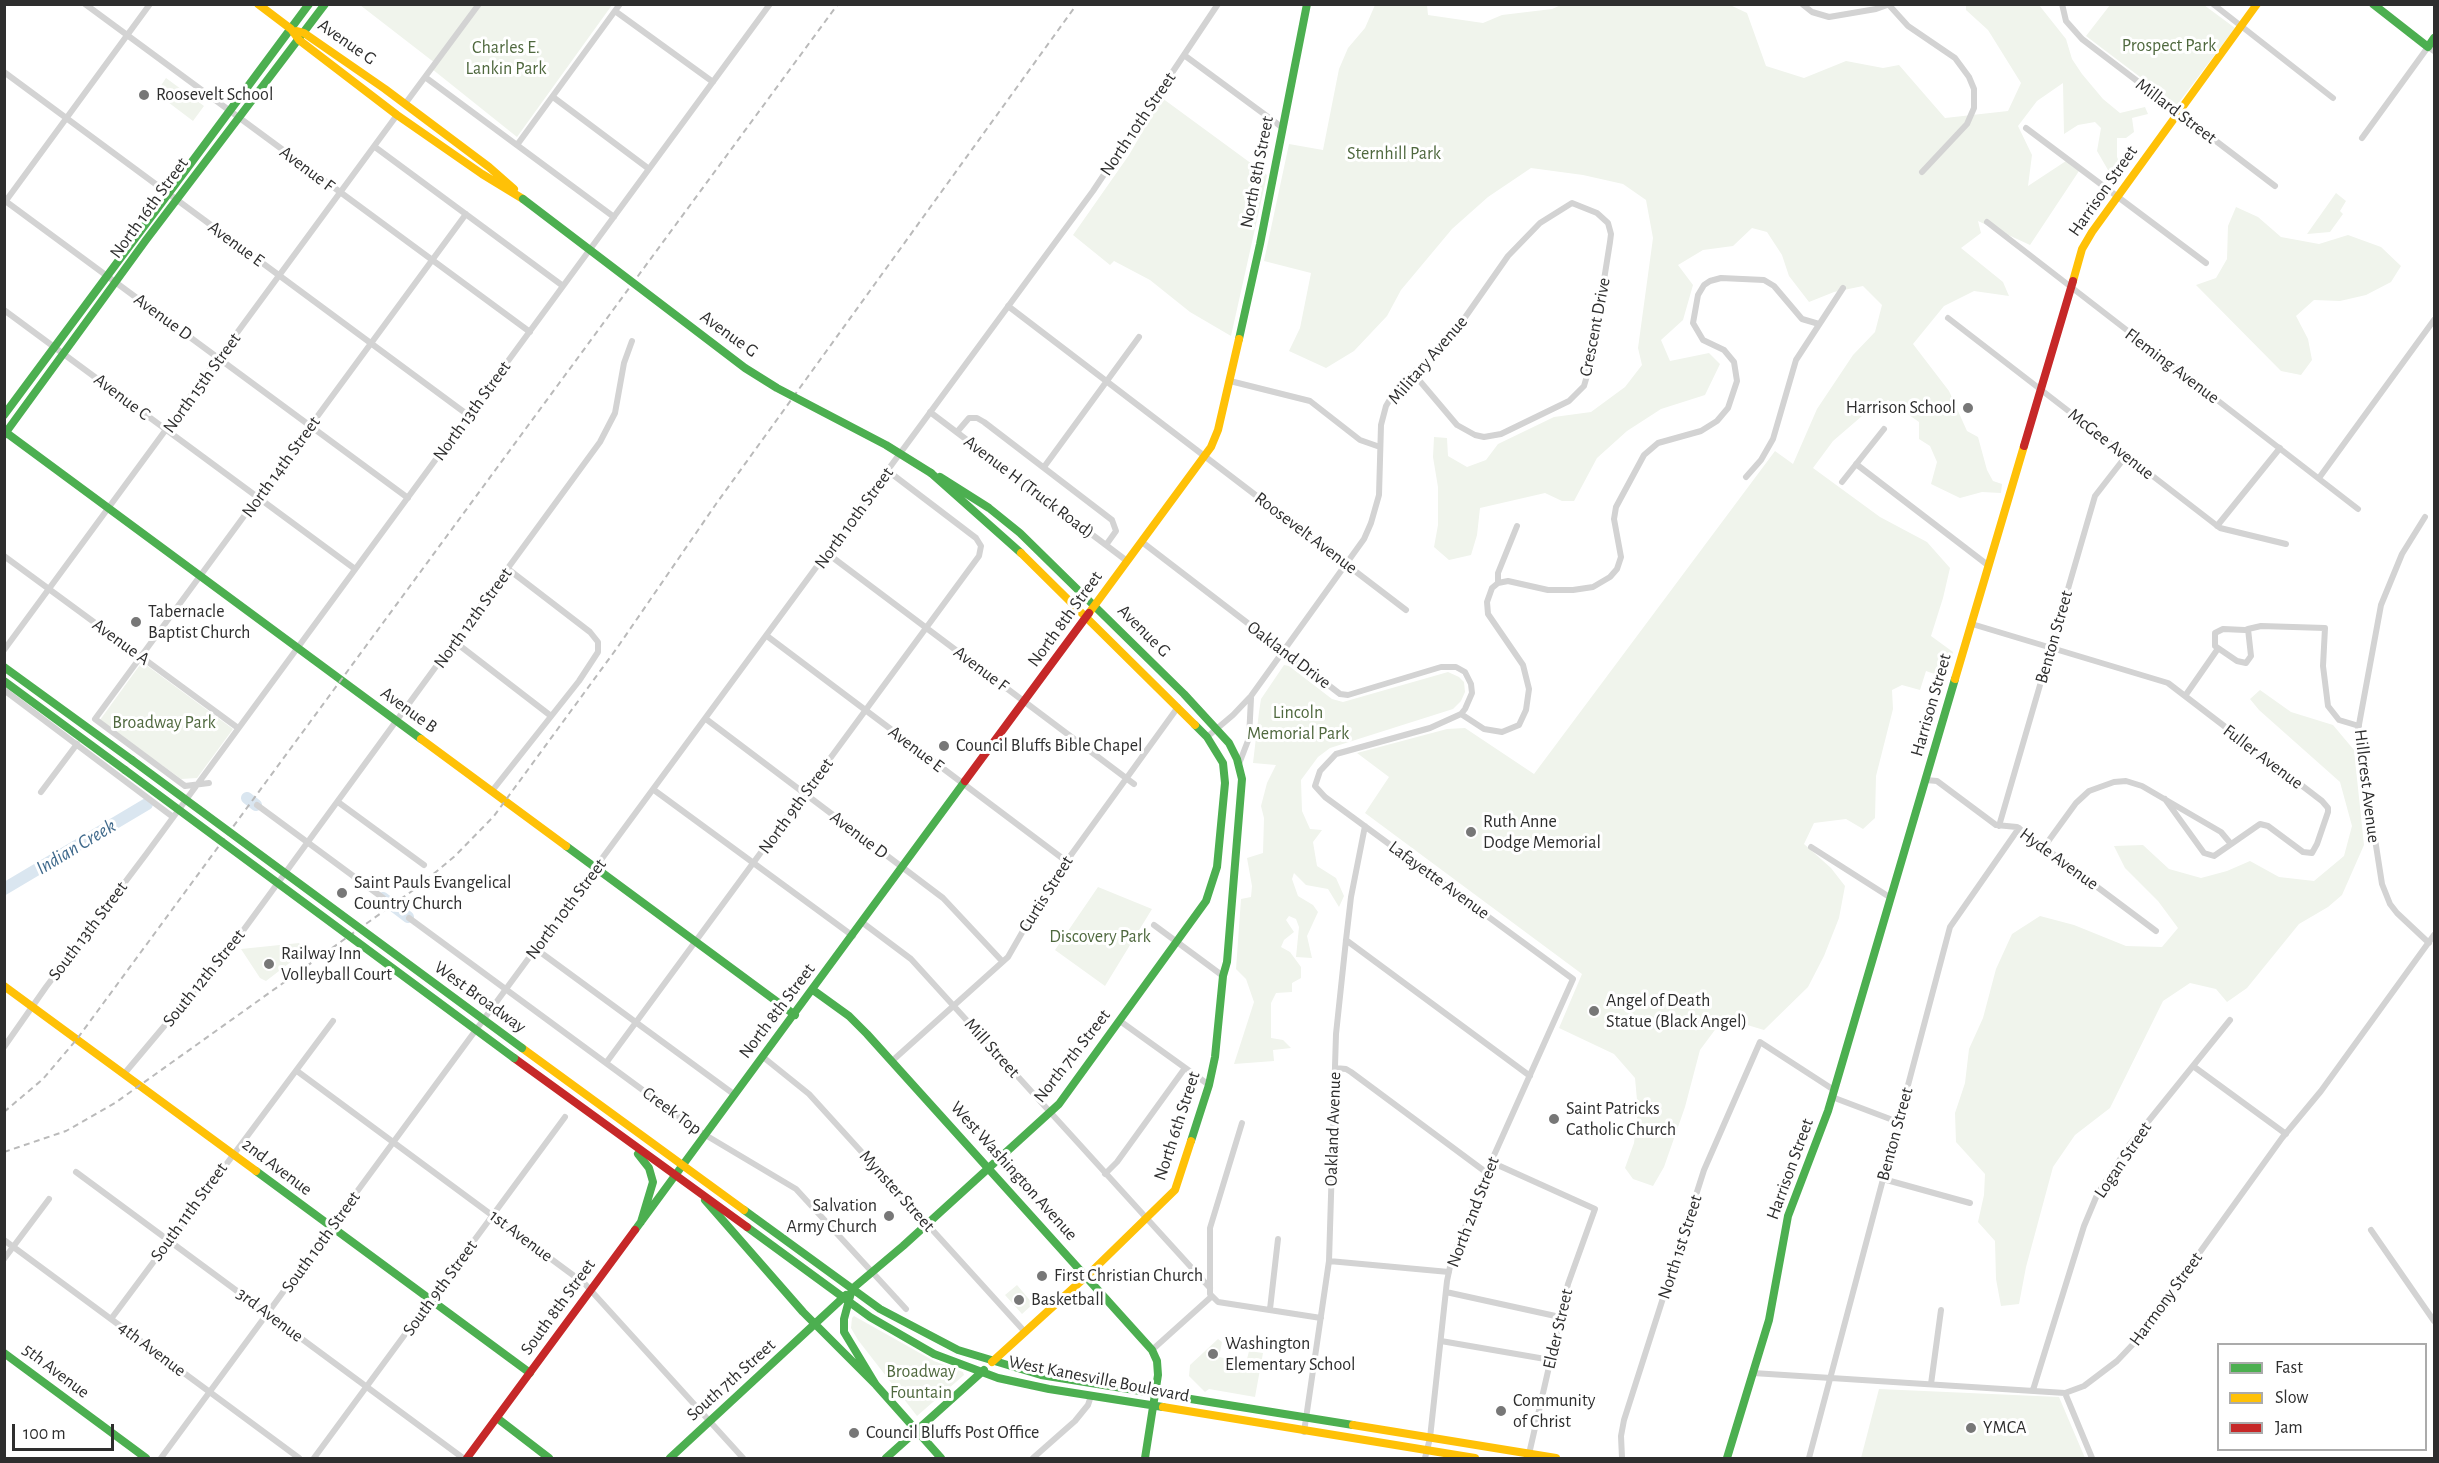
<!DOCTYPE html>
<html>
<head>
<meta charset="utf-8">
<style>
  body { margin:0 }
  #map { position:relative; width:2439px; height:1463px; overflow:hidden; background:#fff; font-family:"Alegreya Sans",sans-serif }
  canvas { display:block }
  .frame { position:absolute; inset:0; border:6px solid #2e2e2e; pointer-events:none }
  .legend { position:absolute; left:2217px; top:1343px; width:210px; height:108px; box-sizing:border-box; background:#fff; border:2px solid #ababab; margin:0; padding:8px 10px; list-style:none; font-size:18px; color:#2e2e2e }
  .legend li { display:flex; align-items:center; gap:12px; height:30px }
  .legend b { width:30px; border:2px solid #ababab }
  .scale { position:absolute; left:12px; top:1424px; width:102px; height:27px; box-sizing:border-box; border:3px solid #2e2e2e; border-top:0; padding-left:8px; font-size:18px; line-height:21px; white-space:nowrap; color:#2e2e2e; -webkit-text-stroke:4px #fff; paint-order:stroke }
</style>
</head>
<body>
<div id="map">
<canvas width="2439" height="1463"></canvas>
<div class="frame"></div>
<ul class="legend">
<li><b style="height:8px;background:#4caf50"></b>Fast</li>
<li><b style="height:8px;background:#ffc107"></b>Slow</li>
<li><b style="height:8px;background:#c62828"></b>Jam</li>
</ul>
<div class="scale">100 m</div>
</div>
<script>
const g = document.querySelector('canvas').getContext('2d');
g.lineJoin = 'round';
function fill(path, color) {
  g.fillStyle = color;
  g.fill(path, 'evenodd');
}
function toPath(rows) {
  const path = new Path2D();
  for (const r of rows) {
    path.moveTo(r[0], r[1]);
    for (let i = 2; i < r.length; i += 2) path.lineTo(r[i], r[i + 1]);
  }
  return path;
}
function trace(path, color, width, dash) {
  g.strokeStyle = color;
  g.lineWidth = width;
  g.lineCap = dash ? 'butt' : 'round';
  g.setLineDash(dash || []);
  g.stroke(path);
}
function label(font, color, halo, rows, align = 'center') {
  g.font = font + ' "Alegreya Sans",sans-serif';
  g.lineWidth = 6;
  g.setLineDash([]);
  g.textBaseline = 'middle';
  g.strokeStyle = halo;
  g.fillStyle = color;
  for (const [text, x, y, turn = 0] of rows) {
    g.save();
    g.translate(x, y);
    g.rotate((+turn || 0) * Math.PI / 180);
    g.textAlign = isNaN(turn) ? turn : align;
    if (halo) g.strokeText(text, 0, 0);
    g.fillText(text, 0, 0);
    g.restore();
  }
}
fill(toPath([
  [360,5,612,5,517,137,432,69,435,63],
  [1375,5,1427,5,1428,15,1483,23,1502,15,1552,9,1561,5,1730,5,1747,13,1766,66,1804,78,1846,61,1883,68,1899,65,1945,118,2008,111,2021,83,1988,30,1966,10,1966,5,2039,5,2066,39,2072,59,2082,74,2103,99,2120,113,2145,107,2148,114,2132,118,2134,132,2126,138,2117,138,2117,157,2124,173,2108,170,2097,151,2101,128,2095,122,2078,125,2064,134,2063,83,2037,101,2018,126,2032,155,2028,186,2066,161,2079,171,2030,245,1978,221,1981,233,1961,248,2003,282,2009,296,1974,291,1944,306,1913,344,1949,391,1967,431,1978,437,1987,470,1993,481,2002,484,2001,493,1982,492,1960,498,1931,484,1937,462,1930,446,1919,439,1919,422,1888,400,1862,416,1833,441,1813,468,1880,517,1927,542,1950,568,1943,598,1931,636,1953,652,1946,678,1926,671,1920,690,1902,685,1892,690,1893,709,1876,776,1875,818,1863,829,1846,819,1814,823,1804,844,1831,868,1845,886,1839,918,1824,956,1808,987,1764,1030,1744,1024,1726,1015,1700,1050,1685,1107,1664,1167,1653,1186,1633,1179,1625,1168,1634,1143,1638,1111,1635,1078,1614,1054,1559,1028,1582,974,1365,813,1389,777,1357,753,1447,729,1465,728,1534,774,1775,451,1793,464,1817,409,1853,355,1875,332,1882,305,1863,286,1834,292,1809,302,1789,276,1782,255,1767,232,1752,228,1733,246,1703,250,1678,265,1693,285,1683,320,1661,340,1670,361,1709,353,1720,364,1705,395,1661,409,1627,431,1597,458,1574,501,1562,501,1545,493,1480,508,1477,535,1471,555,1449,560,1434,547,1438,525,1438,487,1433,457,1434,437,1447,438,1448,456,1467,467,1486,460,1498,444,1554,417,1591,412,1625,387,1642,365,1638,348,1653,238,1646,200,1623,184,1583,175,1531,168,1488,197,1452,229,1401,290,1387,316,1354,351,1326,368,1289,351,1300,328,1311,273,1264,261,1289,144,1323,150,1339,69,1348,48,1365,28],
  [2110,5,2204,5,2235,28,2177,105,2086,36],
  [166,78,204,106,193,121,156,93],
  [1162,98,1267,175,1231,336,1190,312,1150,280,1114,261,1110,265,1073,235,1129,155],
  [2336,193,2346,201,2340,211,2343,214,2330,232,2307,234],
  [2236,207,2258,217,2281,237,2319,244,2348,235,2381,247,2401,266,2391,282,2366,295,2340,301,2314,300,2296,316,2308,339,2312,360,2301,375,2281,371,2196,285,2216,278,2227,259,2228,226],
  [142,662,233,729,197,778,181,779,100,720],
  [1284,665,1289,666,1332,699,1343,702,1448,672,1459,677,1464,682,1465,692,1461,701,1453,709,1330,748,1318,757,1301,780,1302,811,1310,829,1322,830,1313,842,1317,866,1336,878,1344,896,1339,907,1328,889,1306,885,1294,873,1292,879,1298,896,1313,905,1318,912,1307,936,1312,958,1296,957,1299,927,1296,919,1289,916,1286,920,1294,932,1284,940,1281,947,1290,952,1301,967,1301,978,1292,983,1292,992,1276,993,1271,1003,1271,1038,1283,1040,1291,1048,1273,1050,1274,1061,1234,1064,1254,1002,1246,979,1236,969,1241,899,1251,897,1252,886,1247,858,1263,853,1264,818,1261,806,1267,783,1276,765,1253,763,1259,712,1261,699],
  [2260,690,2291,712,2333,725,2354,750,2364,845,2342,895,2328,907,2299,924,2247,988,2227,1002,2216,989,2190,983,2163,1001,2110,1108,2075,1135,2053,1167,2026,1267,2019,1304,2001,1306,1996,1279,1995,1241,1978,1222,1984,1195,1985,1174,1956,1142,1955,1113,1965,1083,1969,1049,1983,1018,1996,969,2012,934,2040,916,2074,925,2126,946,2162,947,2178,928,2158,901,2125,868,2114,846,2143,845,2169,869,2201,878,2227,871,2250,861,2279,877,2314,881,2344,856,2352,826,2340,782,2259,710,2250,699],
  [1098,887,1152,909,1105,986,1055,950],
  [299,943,305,951,266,981,260,978,241,949],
  [1017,1285,1033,1304,1022,1314,1005,1295],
  [854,1316,934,1361,963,1372,964,1375,917,1416,858,1340,851,1328,852,1318],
  [1218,1339,1222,1342,1219,1357,1246,1363,1249,1351,1263,1353,1255,1397,1209,1389,1205,1392,1189,1376,1190,1365],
  [1879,1389,2059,1397,2085,1458,1861,1458]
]), '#f0f4ec');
trace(toPath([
  [247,798,256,805],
  [4,889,147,804],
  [383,898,408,917]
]), '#dae6f0', 12);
trace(toPath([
  [85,4,530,332],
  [1802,4,1812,12,1829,17,1876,9,1890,4],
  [2062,4,2066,21,2082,39,2275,186],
  [2213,4,2333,98],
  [1889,5,1908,26,1955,58,1969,77,1974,89,1974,108,1967,124,1922,172],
  [615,11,713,82],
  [1184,55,1283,128],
  [4,72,468,415],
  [425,77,614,217],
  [553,97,649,169],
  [405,104,479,4],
  [2026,128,2206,263],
  [2362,138,2428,47,2434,51],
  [517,145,620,4],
  [375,147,563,286],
  [4,200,408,498],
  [5,202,150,4],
  [1987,222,2358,509],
  [1008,306,1406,610],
  [4,310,355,569],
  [1948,318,2220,528,2286,544],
  [1230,381,1310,401,1360,440,1380,447],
  [930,412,1127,561],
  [957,432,969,418,977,418,984,422,1112,520,1116,531,1106,545],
  [1856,464,1989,566],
  [1044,467,1139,337],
  [1746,477,1761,460,1773,439,1796,360,1843,288],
  [2319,478,2434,320],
  [1842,482,1884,429],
  [2425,517,2402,554,2381,605,2358,730,2382,884,2390,904,2397,913,2429,943],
  [2217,526,2280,448],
  [1142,542,1340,694,1348,695,1441,667,1456,667,1465,672,1471,684,1472,693,1465,709,1461,714,1430,728,1336,754,1320,771,1315,786,1325,797,1573,979,1491,1162,1451,1262,1447,1281,1430,1438,1425,1458],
  [828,554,1134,784],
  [4,556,238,728],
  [1498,583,1498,573,1517,526],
  [1972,624,2168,683,2322,801,2328,808,2328,812,2317,844,2312,853,2303,852,2268,826,2260,824,2214,856,2204,853,2165,799],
  [2248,629,2251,656,2246,663,2237,661,2215,646,2215,633,2223,629,2245,630,2248,629,2261,626,2325,628,2323,666,2328,706,2339,720,2359,726],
  [767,636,1066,861],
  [455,642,551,716],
  [4,650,397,115],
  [4,690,173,817],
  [2185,696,2217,650],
  [1461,714,1484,729,1502,732,1519,725,1526,710,1529,689,1523,665,1488,614,1487,602,1492,588,1498,583,1508,581,1548,590,1573,590,1593,587,1610,577,1617,569,1621,557,1614,519,1616,507,1644,455,1658,443,1701,431,1717,421,1728,408,1737,381,1734,362,1724,350,1703,340,1693,323,1698,295,1704,285,1710,281,1721,278,1764,280,1774,286,1802,319,1819,324],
  [706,719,943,898,1002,961],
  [1207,737,1233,715,1251,696,1364,539,1371,523,1379,495,1381,425,1386,406,1395,391,1404,381,1438,351,1452,336,1508,256,1540,223,1572,203,1597,213,1608,223,1611,234,1610,242,1591,362,1584,386,1569,401,1501,434,1484,437,1475,435,1457,425,1413,373],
  [1239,764,1249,738,1251,698],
  [1926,780,1937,781,1996,825,2017,827,2156,931],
  [209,783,185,786,95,719,466,214],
  [654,790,853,936],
  [492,791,579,681,598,652,598,642,590,632,508,569],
  [41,792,77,744],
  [338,802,424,865],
  [257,805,383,898],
  [1999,826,2095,496,2126,456],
  [1811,847,1891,898],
  [2044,847,2076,803,2089,791,2114,782,2126,781,2142,786,2221,832,2231,844],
  [409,918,697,1130,796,1189,906,1309],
  [863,923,911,959,1210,1288],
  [1154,925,1223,976],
  [1346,940,1530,1076],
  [536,949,735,1095],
  [1120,1021,1209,1085],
  [4,1047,46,987,147,853,770,4],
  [763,1057,809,1094,1025,1332],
  [892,1061,1008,957,1050,884,1178,707],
  [606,1063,979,556,981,546,976,538,888,471],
  [2193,1066,2286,1134],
  [1335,1068,1346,1069,1351,1072,1487,1173],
  [297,1071,585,1284,743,1458],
  [124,1074,234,943,600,442,615,413,624,363,632,341],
  [1832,1097,1898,1122],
  [1242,1123,1210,1228,1210,1294,1218,1302,1321,1318],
  [1491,1162,1595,1209,1568,1284,1529,1454],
  [76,1172,463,1458],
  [1105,1174,1117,1162,1185,1068],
  [1883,1179,1970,1203],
  [2371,1230,2434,1321],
  [4,1240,299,1458],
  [4,1259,49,1199],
  [1329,1261,1449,1272],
  [1446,1292,1560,1317],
  [1270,1309,1278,1239],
  [111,1319,333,1021],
  [1441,1341,1551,1360],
  [1152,1350,1211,1297],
  [1753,1373,2065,1393,2084,1386,2117,1361,2136,1341,2282,1138,2321,1091,2434,935],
  [1931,1384,1941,1310],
  [2033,1390,2084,1226,2097,1195,2130,1144,2230,1020],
  [2065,1393,2092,1458],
  [1304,1432,1329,1261,1336,1034,1346,940,1351,897,1365,826],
  [161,1458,1093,191,1218,4],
  [314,1458,565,1117],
  [1033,1458,1075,1421,1088,1405,1091,1396],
  [1622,1458,1621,1436,1624,1420,1704,1170,1760,1042,1834,1090],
  [1809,1458,1950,927,2019,828]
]), '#d3d3d3', 6);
trace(toPath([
  [2373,4,2428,47,2434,38],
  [1239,339,1260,244,1307,4],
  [4,415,309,4],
  [4,431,421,739],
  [4,435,146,240,325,4],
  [931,473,1021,553],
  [940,477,989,508,1020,533,1184,694,1229,743,1237,759,1242,779,1227,962,1223,976,1215,1057,1209,1085,1191,1141],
  [4,667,132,760],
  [4,681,125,770],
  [566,846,795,1015],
  [813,990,849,1016,867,1034,1152,1350,1157,1361,1158,1375,1145,1458],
  [638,1154,649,1168,653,1182,641,1222],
  [256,1171,530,1373],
  [705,1200,803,1312,876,1385,941,1458],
  [744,1210,880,1309,958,1350,1041,1375,1353,1425],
  [747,1227,870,1317,934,1354,998,1378,1049,1389,1163,1407],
  [635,1230,965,781],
  [4,1353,146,1458],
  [876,1385,844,1332,844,1319,852,1289,903,1246,1059,1104,1206,901,1217,867,1225,783,1223,763,1207,737,1195,725],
  [497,1418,549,1458],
  [670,1458,846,1295],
  [886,1458,984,1370],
  [1727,1458,1769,1320,1788,1216,1828,1111,1955,679]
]), '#4caf50', 8);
trace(toPath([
  [258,4,291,29,299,40,397,115,482,174,523,199],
  [297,31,304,33,385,89,489,167,514,189],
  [2073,281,2082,249,2092,232,2257,4],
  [1021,553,1195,725],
  [1089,613,1211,447,1218,430,1239,339],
  [1955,679,2024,446],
  [421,739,566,846],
  [4,986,256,1171],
  [522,1048,744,1210],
  [992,1362,1092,1271,1175,1190,1191,1141],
  [1163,1407,1475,1458],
  [1353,1425,1556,1458]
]), '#ffc107', 8);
trace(toPath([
  [2024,446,2073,281],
  [965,781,1089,613],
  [514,1058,747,1227],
  [467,1458,635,1230]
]), '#c62828', 8);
trace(toPath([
  [4,1112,43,1079,77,1039,838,4],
  [4,1152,66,1131,115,1103,419,886,455,856,494,816,617,648,716,504,1077,4]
]), '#bababa', 2, [6, 4.5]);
trace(toPath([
  [523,199,745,368,777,388,886,445,931,473],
  [132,760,522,1048],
  [125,770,514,1058]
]), '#4caf50', 8);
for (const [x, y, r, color] of [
  [144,95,6,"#777"],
  [1968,408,6,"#777"],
  [136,622,6,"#777"],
  [944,746,6,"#777"],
  [1471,832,6,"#777"],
  [342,893,6,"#777"],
  [269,964,6,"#777"],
  [1594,1011,6,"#777"],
  [1554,1119,6,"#777"],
  [889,1216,6,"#777"],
  [1042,1276,6,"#777"],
  [1019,1300,6,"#777"],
  [1213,1354,6,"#777"],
  [1501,1411,6,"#777"],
  [1971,1428,6,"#777"],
  [854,1433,6,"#777"]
]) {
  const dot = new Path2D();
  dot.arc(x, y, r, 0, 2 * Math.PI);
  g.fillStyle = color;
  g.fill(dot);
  trace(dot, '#fff', 2);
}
label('18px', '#2e2e2e', '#fff', [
  ["Avenue G",347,42,35],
  ["Millard Street",2176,111,37],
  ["North 10th Street",1138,124,-56],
  ["Avenue F",307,169,37],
  ["North 8th Street",1257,172,-79],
  ["Harrison Street",2103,191,-55],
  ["North 16th Street",149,208,-54],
  ["Avenue E",236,244,36],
  ["Avenue D",163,317,36],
  ["Crescent Drive",1595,327,-79],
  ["Avenue G",729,334,36],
  ["Military Avenue",1428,360,-49],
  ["Fleming Avenue",2172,366,37],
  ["North 15th Street",202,383,-54],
  ["Avenue C",122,397,37],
  ["North 13th Street",472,411,-54],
  ["McGee Avenue",2111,444,38],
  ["North 14th Street",281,467,-54],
  ["Avenue H (Truck Road)",1029,487,37],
  ["North 10th Street",854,518,-54],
  ["Roosevelt Avenue",1306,533,37],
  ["North 12th Street",473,618,-54],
  ["North 8th Street",1065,619,-54],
  ["Avenue G",1144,631,45],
  ["Benton Street",2054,637,-74],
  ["Avenue A",121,642,36],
  ["Oakland Drive",1289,655,37],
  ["Avenue F",981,669,37],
  ["Harrison Street",1931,705,-74],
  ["Avenue B",409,710,36],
  ["Avenue E",916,749,37],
  ["Fuller Avenue",2263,757,37],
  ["Hillcrest Avenue",2367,786,83],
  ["North 9th Street",796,806,-54],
  ["Avenue D",859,835,37],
  ["Hyde Avenue",2059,859,36],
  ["Lafayette Avenue",1439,880,36],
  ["Curtis Street",1046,894,-58],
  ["North 10th Street",566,909,-53],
  ["South 13th Street",88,931,-53],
  ["South 12th Street",204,978,-51],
  ["West Broadway",480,997,36],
  ["North 8th Street",777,1011,-53],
  ["Mill Street",992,1048,48],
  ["North 7th Street",1072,1056,-52],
  ["Creek Top",672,1111,36],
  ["North 6th Street",1177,1126,-72],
  ["Oakland Avenue",1333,1129,-88],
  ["Benton Street",1895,1134,-75],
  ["Logan Street",2123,1160,-56],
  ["2nd Avenue",277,1167,37],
  ["Harrison Street",1790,1169,-70],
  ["West Washington Avenue",1014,1171,48],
  ["Mynster Street",897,1191,48],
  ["South 11th Street",189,1212,-54],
  ["North 2nd Street",1473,1212,-69],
  ["1st Avenue",521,1236,37],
  ["South 10th Street",321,1242,-54],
  ["North 1st Street",1680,1247,-72],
  ["South 9th Street",440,1288,-54],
  ["Harmony Street",2166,1299,-54],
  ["South 8th Street",558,1307,-54],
  ["3rd Avenue",270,1315,37],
  ["Elder Street",1558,1329,-77],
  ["4th Avenue",152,1349,37],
  ["5th Avenue",56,1371,37],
  ["West Kanesville Boulevard",1099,1379,11],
  ["South 7th Street",731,1380,-42]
]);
label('18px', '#4f683e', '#fff', [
  ["Prospect Park",2169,46],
  ["Charles E.",506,48],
  ["Lankin Park",506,69],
  ["Sternhill Park",1394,154],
  ["Lincoln",1298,713],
  ["Memorial Park",1298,734],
  ["Broadway Park",164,723],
  ["Discovery Park",1100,937],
  ["Broadway",921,1372],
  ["Fountain",921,1393]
]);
label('18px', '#2e2e2e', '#fff', [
  ["Roosevelt School",156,95],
  ["Harrison School",1956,408,"right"],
  ["Tabernacle",148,612],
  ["Baptist Church",148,633],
  ["Council Bluffs Bible Chapel",956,746],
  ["Ruth Anne",1483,822],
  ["Dodge Memorial",1483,843],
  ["Saint Pauls Evangelical",354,883],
  ["Country Church",354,904],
  ["Railway Inn",281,954],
  ["Volleyball Court",281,975],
  ["Angel of Death",1606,1001],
  ["Statue (Black Angel)",1606,1022],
  ["Saint Patricks",1566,1109],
  ["Catholic Church",1566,1130],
  ["Salvation",877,1206,"right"],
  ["Army Church",877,1227,"right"],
  ["First Christian Church",1054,1276],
  ["Basketball",1031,1300],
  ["Washington",1225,1344],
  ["Elementary School",1225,1365],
  ["Community",1513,1401],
  ["of Christ",1513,1422],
  ["YMCA",1983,1428],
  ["Council Bluffs Post Office",866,1433]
], 'left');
label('italic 20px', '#406a8c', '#fff', [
  ["Indian Creek",76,847,-31]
]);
</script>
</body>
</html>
